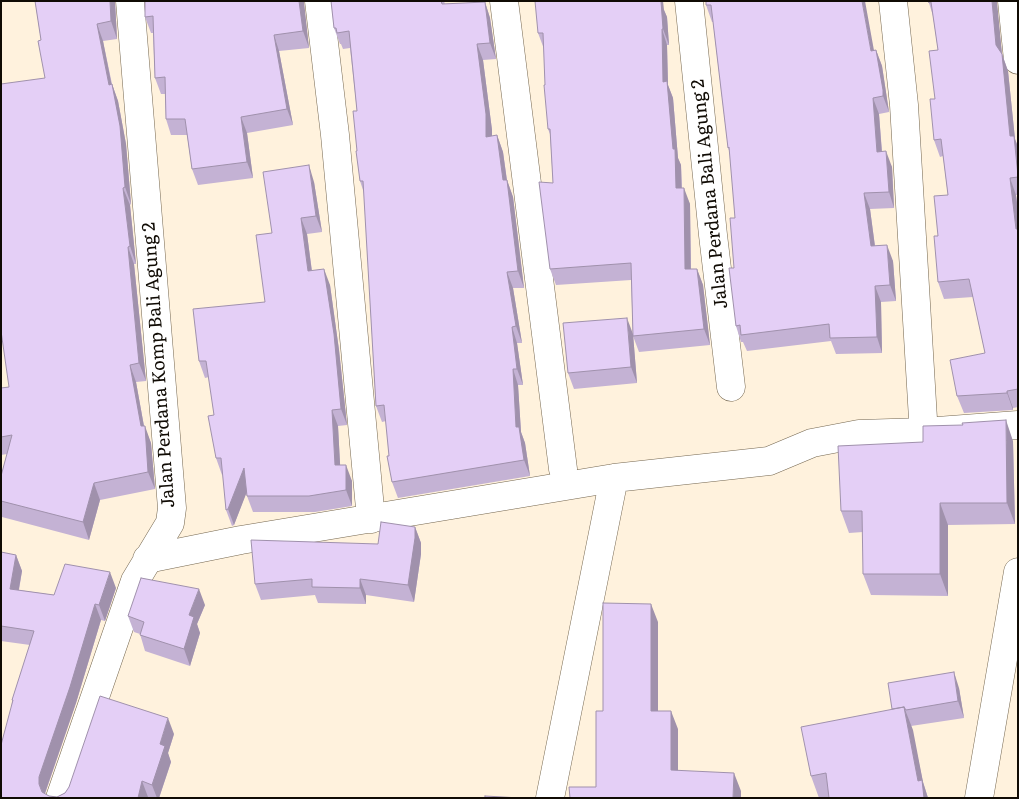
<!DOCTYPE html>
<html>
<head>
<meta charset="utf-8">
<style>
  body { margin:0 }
  #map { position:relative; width:1019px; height:799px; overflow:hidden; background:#fff2dd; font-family:Literata,serif }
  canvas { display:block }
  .frame { position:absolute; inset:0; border:2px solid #100b04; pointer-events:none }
</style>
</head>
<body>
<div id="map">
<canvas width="1019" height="799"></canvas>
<div class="frame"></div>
</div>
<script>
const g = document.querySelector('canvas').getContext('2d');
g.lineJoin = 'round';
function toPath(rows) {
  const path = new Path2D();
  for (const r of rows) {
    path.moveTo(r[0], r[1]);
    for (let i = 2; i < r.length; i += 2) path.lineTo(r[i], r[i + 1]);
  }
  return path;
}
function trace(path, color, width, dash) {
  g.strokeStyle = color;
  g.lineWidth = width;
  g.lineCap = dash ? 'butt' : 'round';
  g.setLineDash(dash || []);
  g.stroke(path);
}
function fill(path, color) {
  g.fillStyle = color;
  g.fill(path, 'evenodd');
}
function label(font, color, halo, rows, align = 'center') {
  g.font = font + ' Literata,serif';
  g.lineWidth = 4;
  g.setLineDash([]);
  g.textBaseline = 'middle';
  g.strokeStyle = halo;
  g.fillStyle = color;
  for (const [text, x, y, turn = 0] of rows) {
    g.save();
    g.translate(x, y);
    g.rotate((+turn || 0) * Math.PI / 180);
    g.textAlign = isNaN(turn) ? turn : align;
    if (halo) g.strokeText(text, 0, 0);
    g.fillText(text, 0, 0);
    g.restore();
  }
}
const minor = toPath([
  [319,1,335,135,371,519],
  [504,1,563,469],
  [689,1,713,235,731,387],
  [893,1,904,105,923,419],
  [1012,1,1018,60],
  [147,559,241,540,614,478,769,461,812,443,859,434,924,432,1018,425],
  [60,798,135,581,170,523,172,508,130,1],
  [550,798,614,478],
  [979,798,1018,572]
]);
trace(minor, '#756750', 29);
trace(minor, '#fff', 28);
fill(toPath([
  [35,1,115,1,117,39,103,41,112,84,118,101,126,144,131,204,130,205,136,264,134,264,146,381,136,382,144,426,151,443,155,489,100,500,89,540,2,517,1,515,1,476,7,454,1,455,1,388,9,387,45,78,41,40],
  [145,1,303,3,309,48,279,51,293,125,247,133,253,178,198,185,192,169,187,135,171,135,166,119,165,94,161,94,155,78,153,33,151,33,145,17],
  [331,1,444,1,445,4,485,2,490,18,496,59,483,60,492,130,492,136,497,135,503,152,507,180,513,197,524,288,513,288,522,343,517,343,523,385,518,385,521,432,525,443,530,476,398,498,392,482,386,421,382,422,376,406,364,193,360,181,357,151,357,111,350,48,343,49,341,44,340,44,334,28],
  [706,1,874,50,876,50,882,66,889,112,879,114,882,151,892,167,894,208,870,209,875,246,893,261,896,301,881,302,882,353,836,354,831,341,747,351,743,342,741,342,736,326,734,268,735,218,730,153,728,148,713,22,712,22,706,5],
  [929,3,996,3,1002,54,1008,71,1015,139,1018,147,1018,195,1016,195,1018,210,1018,407,1013,408,1013,410,964,413,957,396,985,353,973,297,944,299,938,282,938,236,948,195,943,156,940,157,934,140,938,50,933,16],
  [664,10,667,17,669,45,667,45,668,85,673,98,678,158,681,165,682,188,690,204,691,269,697,269,703,285,710,345,639,352,633,336,631,280,556,285,550,269,553,183,550,134,548,129,544,49,538,33],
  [314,182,322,232,307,234,312,271,330,285,339,350,347,425,338,426,340,465,352,481,352,506,315,512,253,512,247,496,246,493,234,525,232,526,226,510,223,474,222,475,216,458,214,415,209,377,205,378,199,361,265,302,272,233],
  [633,334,637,383,574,389,568,373],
  [1013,441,1015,524,948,525,948,596,871,595,863,574,863,532,849,533,841,511],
  [415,527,421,543,421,554,414,602,366,595,366,604,318,603,315,595,261,600,255,584,378,544],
  [1,552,16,555,22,571,19,590,54,595,116,588,105,621,101,620,76,703,45,794,49,796,57,797,174,734,168,753,171,762,159,798,1,798,12,702,12,700,30,645,1,641],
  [205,605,197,624,200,633,190,666,145,651,140,634,134,632,128,616],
  [959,688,964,718,911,726,923,782,928,798,829,798,829,797,819,798,811,776,892,709]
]), '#c4b2d4');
fill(toPath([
  [110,1,115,1,117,39,111,21],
  [299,1,304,1,309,48,303,31],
  [659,1,663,1,664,10,667,17,669,45,663,29],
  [862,1,865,1,877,67,871,51],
  [992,1,997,1,1002,54,1008,71,1015,139,1018,147,1018,176,1010,136,996,45],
  [485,2,490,18,496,59,490,43],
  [97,24,103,41,115,102,109,85],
  [662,29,667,45,668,85,673,98,678,158,681,165,682,204,676,188,663,82],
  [274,35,279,51,293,125,287,109],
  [477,44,483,60,492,130,492,153,486,137],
  [876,50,882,66,889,112,883,96],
  [112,84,118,101,126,144,131,204,125,187],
  [873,98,879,114,883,168,877,152],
  [241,117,247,133,253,178,247,162],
  [497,135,503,152,509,196,503,180],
  [886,151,892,167,894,208,889,192],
  [309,165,314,182,322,232,316,216],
  [1010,178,1016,195,1018,210,1018,234,1016,229],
  [507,180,513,197,524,288,518,271],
  [123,188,130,205,136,264,130,246],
  [684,188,690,204,691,285,685,269],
  [864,193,870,209,877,262,871,246],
  [301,218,307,234,314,288,308,271],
  [887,245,893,261,896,301,890,285],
  [128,247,134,264,146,381,139,363],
  [324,269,330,285,339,350,347,425,341,409],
  [697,269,703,285,710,345,704,329],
  [507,272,513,288,522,343,516,326],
  [875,286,881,302,882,353,877,337],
  [627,318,633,334,637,383,631,367],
  [512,327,517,343,523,385,517,369],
  [130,365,136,382,145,432,145,426,151,443,155,489,148,472],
  [513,369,518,385,521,432,525,443,530,476,524,460,516,427],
  [1007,391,1013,408,1013,410,1007,393],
  [332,410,338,426,341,481,335,465],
  [1006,420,1013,441,1015,524,1007,503],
  [346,465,352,481,352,506,346,490],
  [244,468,250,484,234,525,228,509],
  [94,483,100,500,89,540,83,522],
  [940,503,948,525,948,596,940,574],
  [415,527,421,543,421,554,414,602,408,585],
  [16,555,22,571,16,605,10,589],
  [110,572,116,588,105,621,99,605],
  [360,579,366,595,366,604,360,588],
  [199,589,205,605,197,624,200,633,190,666,184,649,189,615],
  [95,604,101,620,76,703,45,793,45,798,39,784,39,777],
  [651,604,658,622,658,729,651,711],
  [954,672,959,688,964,718,958,701],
  [904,707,913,730,923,782,928,798,924,798,918,781],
  [671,711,678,729,678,788,671,770],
  [168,718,174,734,168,753,171,762,159,798,157,798,152,785,160,744],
  [734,773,741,791,741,798,733,798],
  [142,781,148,797,148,798,138,798]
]), '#a091ac');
const building = toPath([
  [35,1,110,1,111,21,97,24,109,85,112,84,120,126,125,187,123,188,130,246,128,247,139,363,130,365,141,426,145,426,148,472,94,483,83,522,1,501,1,476,12,435,1,437,1,388,9,387,1,331,1,84,45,78,38,41,41,40,35,1],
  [145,1,299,1,303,31,274,35,287,109,241,117,247,162,192,169,185,119,166,119,165,77,155,78,153,16,145,17,145,1],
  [331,1,441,1,442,4,485,2,490,43,477,44,486,114,486,137,497,135,503,180,507,180,518,271,507,272,516,326,512,327,517,369,513,369,516,427,519,427,524,460,392,482,387,456,389,456,384,405,376,406,363,181,360,181,356,151,357,151,353,111,357,111,349,31,337,33,336,28,334,28,331,1],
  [535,1,661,1,663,29,662,29,663,82,667,81,673,149,675,149,676,188,684,188,685,269,697,269,704,329,633,336,631,263,550,269,539,182,553,183,550,129,548,129,544,85,545,85,543,33,538,33,535,1],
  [706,1,862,1,871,51,876,50,883,90,883,96,873,98,877,152,886,151,889,192,864,193,871,246,887,245,890,285,875,286,877,337,830,338,829,324,741,335,740,325,736,326,729,268,734,268,730,218,735,218,729,147,728,148,711,5,706,5,706,1],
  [928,1,992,1,996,45,1002,54,1010,136,1014,136,1018,176,1018,177,1010,178,1016,229,1018,229,1018,389,1007,391,1007,393,957,396,950,360,985,353,969,279,938,282,934,236,938,236,934,196,948,195,941,139,934,140,930,99,935,99,929,51,938,50,931,2,929,3,928,1],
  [309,165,316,216,301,218,308,271,324,269,334,334,341,409,332,410,335,465,346,465,346,490,309,496,247,496,244,468,228,509,226,510,221,458,216,458,208,416,214,415,206,361,199,361,193,309,265,302,256,235,272,233,263,172,309,165],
  [627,318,631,367,568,373,563,323,627,318],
  [1006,420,1007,503,940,503,940,574,863,574,862,511,841,511,838,446,923,442,923,426,963,425,962,423,1006,420],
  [381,522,415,527,415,538,408,585,360,579,360,588,312,587,312,579,255,584,251,540,378,544,381,522],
  [1,552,16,555,10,589,54,595,65,564,110,572,99,605,95,604,70,687,39,777,39,784,42,792,49,796,57,797,65,793,69,787,100,696,168,718,160,744,165,746,152,785,142,781,138,798,1,798,1,745,13,700,12,700,34,631,1,626,1,552],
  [141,578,199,589,189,615,194,617,184,649,140,635,144,622,128,616,141,578],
  [603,603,651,604,651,711,671,711,671,770,734,773,733,798,570,798,569,787,596,787,596,711,603,711,603,603],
  [954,672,958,701,906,710,904,707,892,709,888,683,954,672],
  [904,707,918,781,922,780,924,798,829,798,826,773,811,776,801,727,904,707],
  [485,796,520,798,485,798,485,796]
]);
fill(building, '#e4cff6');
trace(building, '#a091ac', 1);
label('18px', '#100b04', '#fff', [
  ["Jalan Perdana Bali Agung 2",710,194,-96],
  ["Jalan Perdana Komp Bali Agung 2",159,365,-94]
]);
</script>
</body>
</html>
